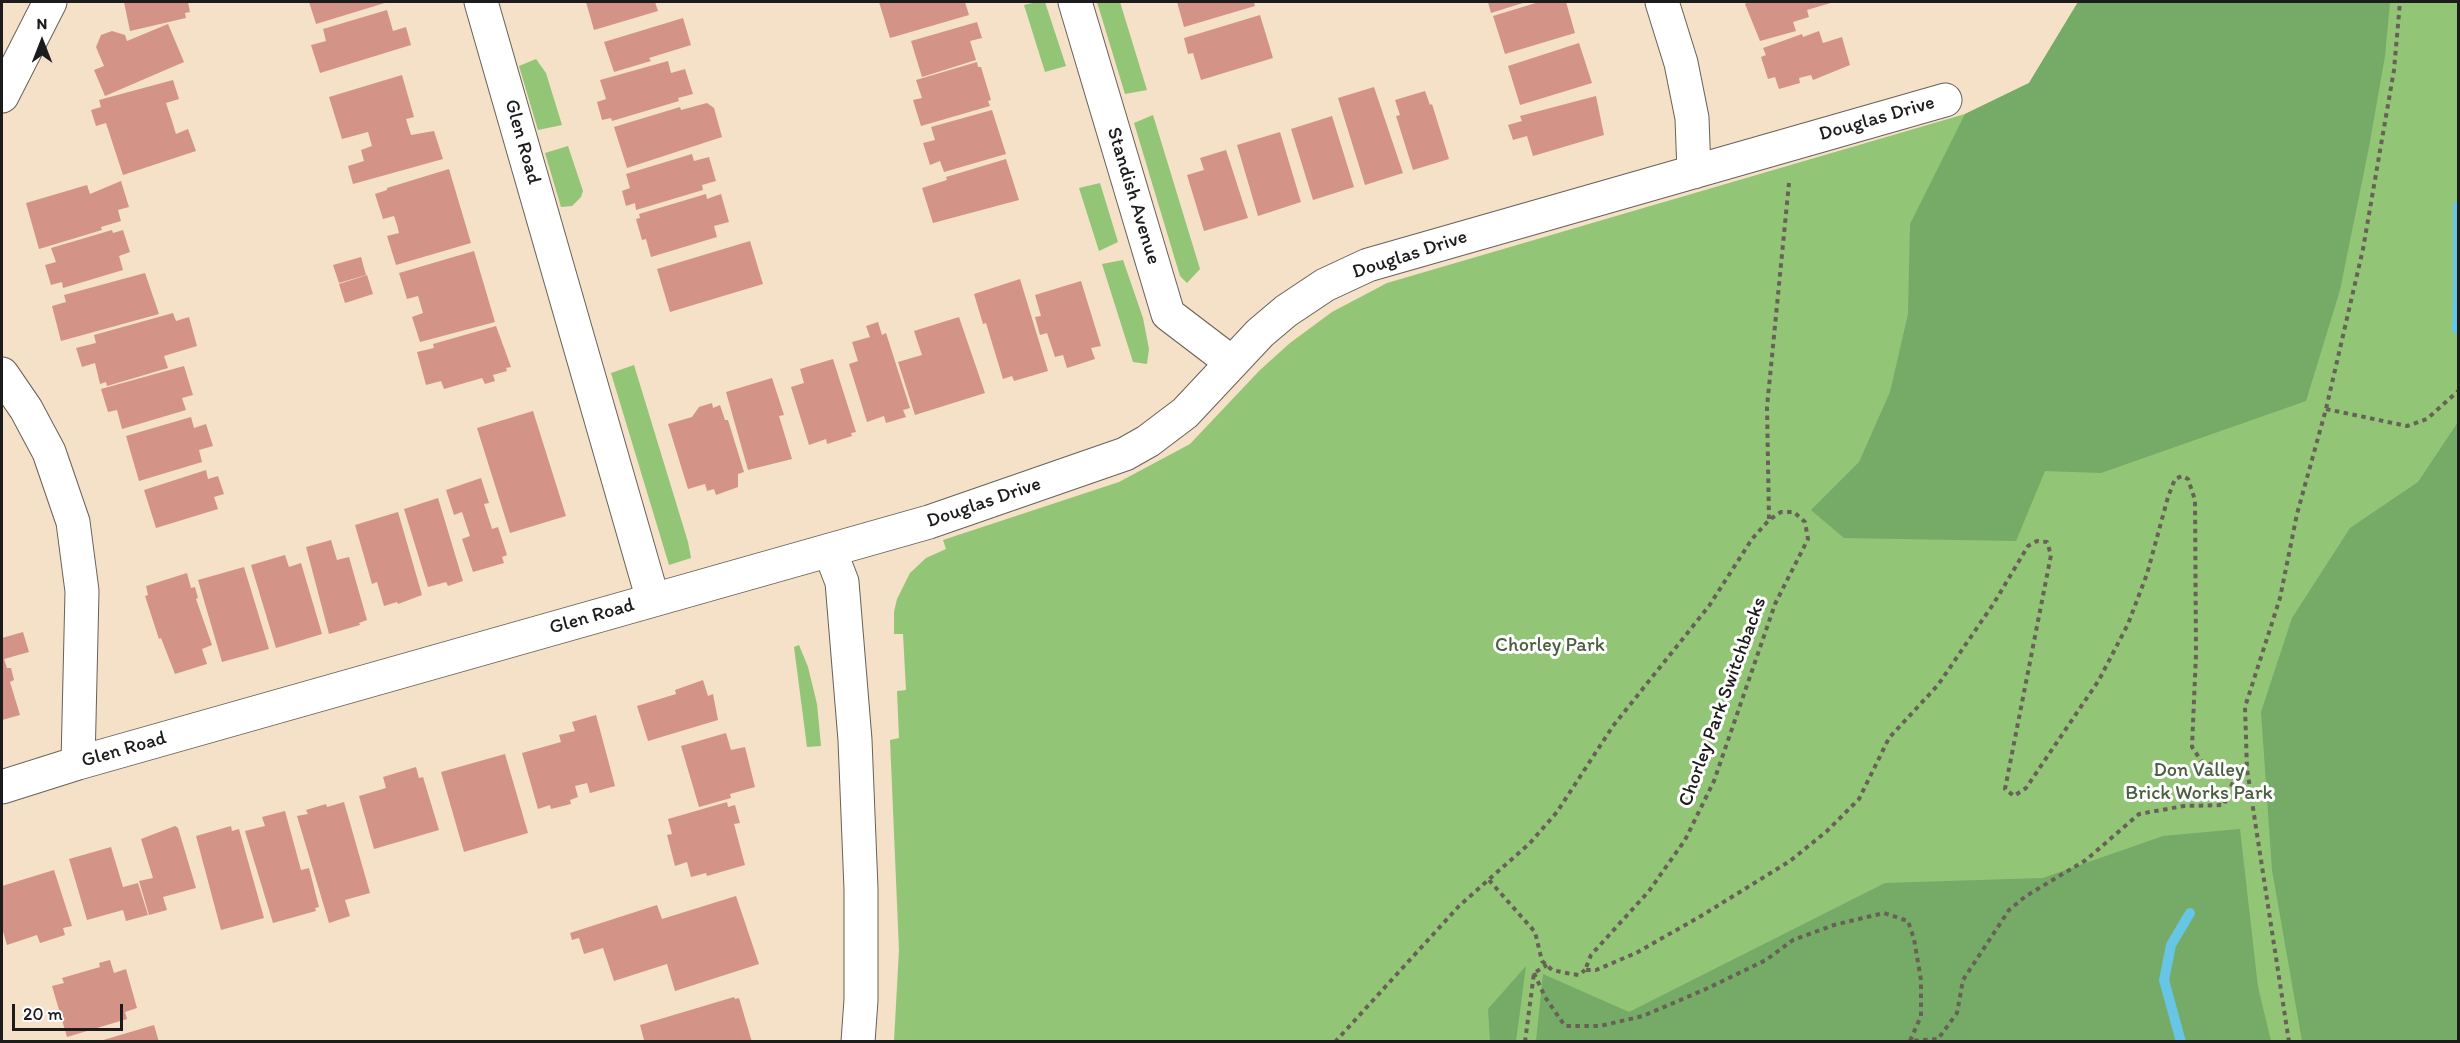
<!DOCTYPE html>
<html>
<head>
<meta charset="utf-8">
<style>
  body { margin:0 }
  #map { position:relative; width:2460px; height:1043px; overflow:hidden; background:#f5e0c8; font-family:Itim,sans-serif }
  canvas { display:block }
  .frame { position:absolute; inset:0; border:3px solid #1c1c1c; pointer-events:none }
  .north { position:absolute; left:12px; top:12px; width:60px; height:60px; -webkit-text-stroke:4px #fff; paint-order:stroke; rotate:0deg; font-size:16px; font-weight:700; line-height:24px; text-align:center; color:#1c1c1c }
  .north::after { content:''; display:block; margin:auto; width:21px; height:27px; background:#1c1c1c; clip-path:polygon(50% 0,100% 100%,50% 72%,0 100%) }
  .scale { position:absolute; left:12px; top:1004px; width:111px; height:27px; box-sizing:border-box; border:3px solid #1c1c1c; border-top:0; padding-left:8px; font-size:18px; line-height:21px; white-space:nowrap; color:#1c1c1c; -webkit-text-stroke:4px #fff; paint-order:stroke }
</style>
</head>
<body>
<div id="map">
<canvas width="2460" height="1043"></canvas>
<div class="frame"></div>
<div class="north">N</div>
<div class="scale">20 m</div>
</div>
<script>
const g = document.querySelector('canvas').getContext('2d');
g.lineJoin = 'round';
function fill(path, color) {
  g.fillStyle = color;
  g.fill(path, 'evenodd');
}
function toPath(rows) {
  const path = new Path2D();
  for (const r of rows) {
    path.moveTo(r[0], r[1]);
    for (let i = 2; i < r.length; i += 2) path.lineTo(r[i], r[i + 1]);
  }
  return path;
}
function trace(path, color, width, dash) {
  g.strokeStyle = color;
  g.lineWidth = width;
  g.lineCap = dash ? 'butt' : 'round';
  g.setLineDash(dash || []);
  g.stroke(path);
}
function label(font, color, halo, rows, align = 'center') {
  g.font = font + ' Itim,sans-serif';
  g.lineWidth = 6;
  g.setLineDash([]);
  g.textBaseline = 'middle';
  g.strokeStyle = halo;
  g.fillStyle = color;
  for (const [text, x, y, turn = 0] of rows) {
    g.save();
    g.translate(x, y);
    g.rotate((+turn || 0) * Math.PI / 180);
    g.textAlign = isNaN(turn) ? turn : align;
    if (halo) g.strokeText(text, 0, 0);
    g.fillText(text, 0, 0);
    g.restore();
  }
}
fill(toPath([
  [1037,2,1045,2,1066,66,1045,72,1024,5],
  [1097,2,1120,2,1147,90,1125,94],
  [2078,2,2458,2,2458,1041,894,1041,899,950,890,740,899,738,897,691,906,690,903,634,894,634,894,612,897,599,910,573,926,558,946,549,943,540,1119,482,1190,444,1260,370,1290,343,1332,312,1387,283,1965,114,2029,83],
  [536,59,546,73,562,125,538,130,519,66],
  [1153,115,1200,269,1187,283,1180,276,1134,123],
  [568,146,583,191,581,197,572,206,561,207,545,153],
  [1100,183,1118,242,1099,251,1079,188],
  [1123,260,1143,318,1149,349,1147,364,1133,362,1102,264],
  [634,365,688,542,691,558,669,565,611,373],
  [799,645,808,667,817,704,821,746,807,747,794,647]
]), '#92c576');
fill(toPath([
  [2078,2,2390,2,2385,56,2369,147,2340,290,2306,401,2101,473,2045,471,2016,541,1844,538,1811,510,1859,462,1890,392,1908,314,1910,224,1965,114,2029,83],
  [2458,422,2458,1041,2302,1041,2272,870,2261,712,2292,618,2350,528,2418,482],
  [2240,829,2258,987,2271,1041,1536,1041,1543,974,1629,1012,1885,883,2043,878,2163,836],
  [1526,966,1516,1041,1490,1041,1488,1009]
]), '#75aa67');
trace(toPath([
  [2458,206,2458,291],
  [2457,329,2458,290],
  [2181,1042,2164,980,2171,945,2190,913]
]), '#67c5e5', 10);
fill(toPath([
  [124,2,188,2,190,12,185,13,186,18,130,31],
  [309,2,388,2,316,24],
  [586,2,655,2,658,11,594,30],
  [879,2,965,2,969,15,890,38],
  [1177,2,1254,2,1255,6,1184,27],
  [1488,2,1526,2,1491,13],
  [1539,2,1566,2,1575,33,1505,54,1493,16],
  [1748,2,1834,2,1807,10,1809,17,1793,22,1796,31,1760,41,1745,4],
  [387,10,393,31,406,27,411,45,320,73,311,45,326,41,323,29],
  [1260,15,1273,58,1201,80,1193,53,1188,54,1184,38],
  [683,18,691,45,649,58,651,61,614,72,604,42],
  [977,22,982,38,970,41,976,60,922,77,911,41],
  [168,24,184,62,105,96,94,70,104,66,96,47,101,35,112,31,125,35,127,41],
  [1819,31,1823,43,1842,37,1850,65,1813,80,1811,75,1799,78,1800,83,1779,89,1775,77,1768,79,1761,57,1766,55,1763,48,1802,34,1803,37],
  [1579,43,1592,83,1520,105,1508,66],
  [668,61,671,73,685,69,693,94,678,98,679,101,612,121,611,118,602,120,597,102,606,99,600,80],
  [977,62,978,67,981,67,991,100,988,101,990,106,921,126,913,100,922,98,916,80],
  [402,75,414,117,406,119,411,135,434,131,443,159,353,184,348,166,364,161,361,150,372,146,368,132,342,139,329,97],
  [173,80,179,99,166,103,172,121,176,134,188,129,196,151,123,175,106,123,96,126,91,110,101,107,99,100],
  [1374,87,1403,173,1365,185,1338,98],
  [1425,91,1430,105,1432,104,1449,159,1413,170,1396,116,1400,115,1395,100],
  [1596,96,1604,135,1533,156,1527,136,1513,140,1508,125,1522,121,1520,116],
  [707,103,714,108,722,137,627,168,614,127,680,107,681,110],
  [992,110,1006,154,944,172,940,161,930,165,923,143,935,140,931,127],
  [1332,116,1354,187,1313,200,1291,129],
  [1280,132,1301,202,1258,216,1237,145],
  [1226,150,1248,218,1204,231,1187,175,1204,170,1200,158],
  [692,154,694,161,709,157,716,181,702,185,703,190,636,210,635,203,626,206,622,191,630,188,626,174],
  [1006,159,1019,200,933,223,922,188,947,180,946,177],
  [449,169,471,243,396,265,387,236,399,233,397,225,394,216,383,219,375,194,387,190,387,188],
  [121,181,129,207,118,210,121,221,101,227,102,230,39,249,26,203,87,185,90,194],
  [706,194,707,199,721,194,729,222,714,226,717,237,651,257,646,239,642,240,636,219,640,218,639,214],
  [112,230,113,233,123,230,130,252,119,256,123,270,63,288,62,282,51,285,45,265,56,262,51,248],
  [750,241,763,284,670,312,657,269],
  [474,251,495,322,420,342,412,317,423,313,418,296,407,299,399,273],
  [361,257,366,275,339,283,333,265],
  [145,273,159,314,61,341,52,306,66,302,64,295],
  [367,275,373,294,345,303,339,284],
  [1020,279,1048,371,1014,381,1012,376,1003,379,986,323,983,324,974,294],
  [1081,281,1101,346,1091,348,1095,359,1067,368,1063,355,1055,357,1047,333,1040,335,1035,317,1041,316,1035,295],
  [173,313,176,321,189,317,197,346,164,356,168,368,107,386,106,382,100,384,95,363,82,367,76,348,96,343,94,335],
  [959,317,985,393,915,415,898,362,922,355,914,331],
  [878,322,882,335,886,333,910,408,903,410,906,417,886,423,884,416,867,422,849,364,858,361,852,342,870,337,866,326],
  [496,326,511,367,506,368,507,371,493,375,495,381,485,384,482,378,444,389,441,381,426,385,417,352,434,348,433,344],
  [833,359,856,432,851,433,852,436,827,444,826,439,809,445,791,387,804,383,800,369],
  [184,366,193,395,182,398,186,410,122,429,117,410,108,412,101,389],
  [772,378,784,415,779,416,792,459,748,470,726,392],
  [712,403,713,408,720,405,725,420,728,420,744,472,738,474,738,487,716,495,714,489,707,491,705,484,688,489,668,424,692,417,699,407],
  [533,411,566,516,510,533,477,428],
  [191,417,194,428,206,424,213,446,199,450,202,462,139,481,126,436],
  [206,470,208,479,218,476,224,494,214,497,218,509,156,528,144,490],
  [481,478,489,503,484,504,492,529,498,527,507,555,502,557,504,563,473,572,462,539,470,536,462,512,454,515,446,490],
  [438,498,463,581,448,586,446,582,428,587,404,509],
  [398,512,422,595,398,604,397,602,384,606,377,582,372,584,355,525],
  [331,540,337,560,349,557,367,620,359,623,360,625,329,634,306,547],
  [285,555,289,567,301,563,322,634,276,648,251,565],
  [244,567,269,649,222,662,198,580],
  [187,573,191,588,195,587,198,598,196,599,212,645,202,649,207,664,175,674,161,638,159,639,145,596,148,595,146,586],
  [23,632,29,652,4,659,7,668,11,668,14,680,10,682,20,715,2,720,2,638],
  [703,680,708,696,713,694,718,720,648,741,637,706,676,694,675,690],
  [596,715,615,786,590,793,587,783,575,786,578,797,570,800,571,804,551,809,550,805,538,809,522,753,561,742,559,735,575,731,572,722],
  [726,733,731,750,745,747,755,787,730,794,731,798,699,807,681,746],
  [505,754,528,833,464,852,441,772],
  [416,767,419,778,423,777,439,830,374,849,359,796,386,788,383,777],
  [344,802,370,893,345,900,350,916,329,923,297,816,308,814,306,810,326,804,327,807],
  [727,802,728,807,735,805,740,823,734,824,745,865,707,876,706,873,691,877,687,862,675,866,667,835,672,834,668,819],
  [285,811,301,870,309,868,319,907,315,908,316,911,273,923,245,831,265,826,262,817],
  [175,826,178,828,196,888,163,897,167,910,149,915,139,881,153,878,141,839],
  [231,826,232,831,239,829,264,918,221,930,196,836],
  [111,847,123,887,138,883,148,915,126,921,123,910,87,920,69,859],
  [54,870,72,926,63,928,65,935,40,943,37,935,7,945,2,928,2,886],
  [736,896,759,964,675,991,667,964,614,981,603,948,584,954,579,938,572,940,570,933,657,905,662,919],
  [110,960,114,973,126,969,137,1008,125,1012,127,1019,67,1037,52,986,64,983,62,978,100,967,99,963],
  [734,997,735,999,739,998,752,1042,640,1042,644,1040,640,1025],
  [154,1025,159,1042,100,1042,100,1041]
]), '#d49387');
const street = toPath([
  [481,2,653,600],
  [1075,2,1168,314,1231,362],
  [1662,2,1681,63,1692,118,1694,172],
  [2,96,50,2],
  [2,374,26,409,49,452,73,522,82,591,78,763],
  [830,551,842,582,855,740,861,889,861,1000,858,1042],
  [2,787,78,763,929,522,1125,454,1148,441,1185,413,1260,333,1286,311,1325,285,1368,265,1945,100]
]);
trace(street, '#686158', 35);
trace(toPath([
  [2326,409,2407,426,2427,419,2458,391],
  [1769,519,1767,407,1789,183],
  [1489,880,1535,932,1542,961,1552,970,1571,974,1579,975,1585,970],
  [1534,973,1545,997,1565,1026,1600,1026,1643,1016,1706,989,1766,960,1793,940,1834,925,1884,913,1908,921,1914,939,1921,980,1921,1016,1910,1041,1938,1039,1957,1013,1963,980,2009,910,2026,896,2086,860,2139,814,2184,806,2224,805,2238,769],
  [1335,1042,1459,906,1530,843,1557,812,1613,726,1709,606,1752,539,1769,520,1781,512,1794,512,1805,522,1808,539,1775,604,1714,781,1685,840,1649,891,1591,955,1585,970,1596,970,1636,953,1701,916,1790,861,1827,831,1859,799,1889,738,1938,685,1994,603,2028,546,2037,541,2047,542,2051,555,2005,789,2014,796,2026,788,2099,680,2128,624,2147,574,2168,497,2175,479,2182,476,2188,479,2195,500,2196,654,2192,747,2202,762,2224,768,2247,769],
  [1525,1042,1534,973,1547,965],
  [2289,1042,2247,769,2245,707,2280,598,2297,514,2326,409,2363,249,2394,70,2400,2]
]), '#686158', 4, [4.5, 4.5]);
trace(street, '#fff', 33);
label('20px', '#1c1c1c', '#fff', [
  ["Douglas Drive",1877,119,-16],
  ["Glen Road",522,142,74],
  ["Standish Avenue",1133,196,73],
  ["Douglas Drive",1410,255,-18],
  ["Douglas Drive",984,503,-19],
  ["Glen Road",592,617,-16],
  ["Chorley Park Switchbacks",1723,702,-70],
  ["Glen Road",124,750,-16]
]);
label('20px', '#4b6040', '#fff', [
  ["Chorley Park",1550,646],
  ["Don Valley",2199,771],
  ["Brick Works Park",2199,794]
]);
</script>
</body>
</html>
